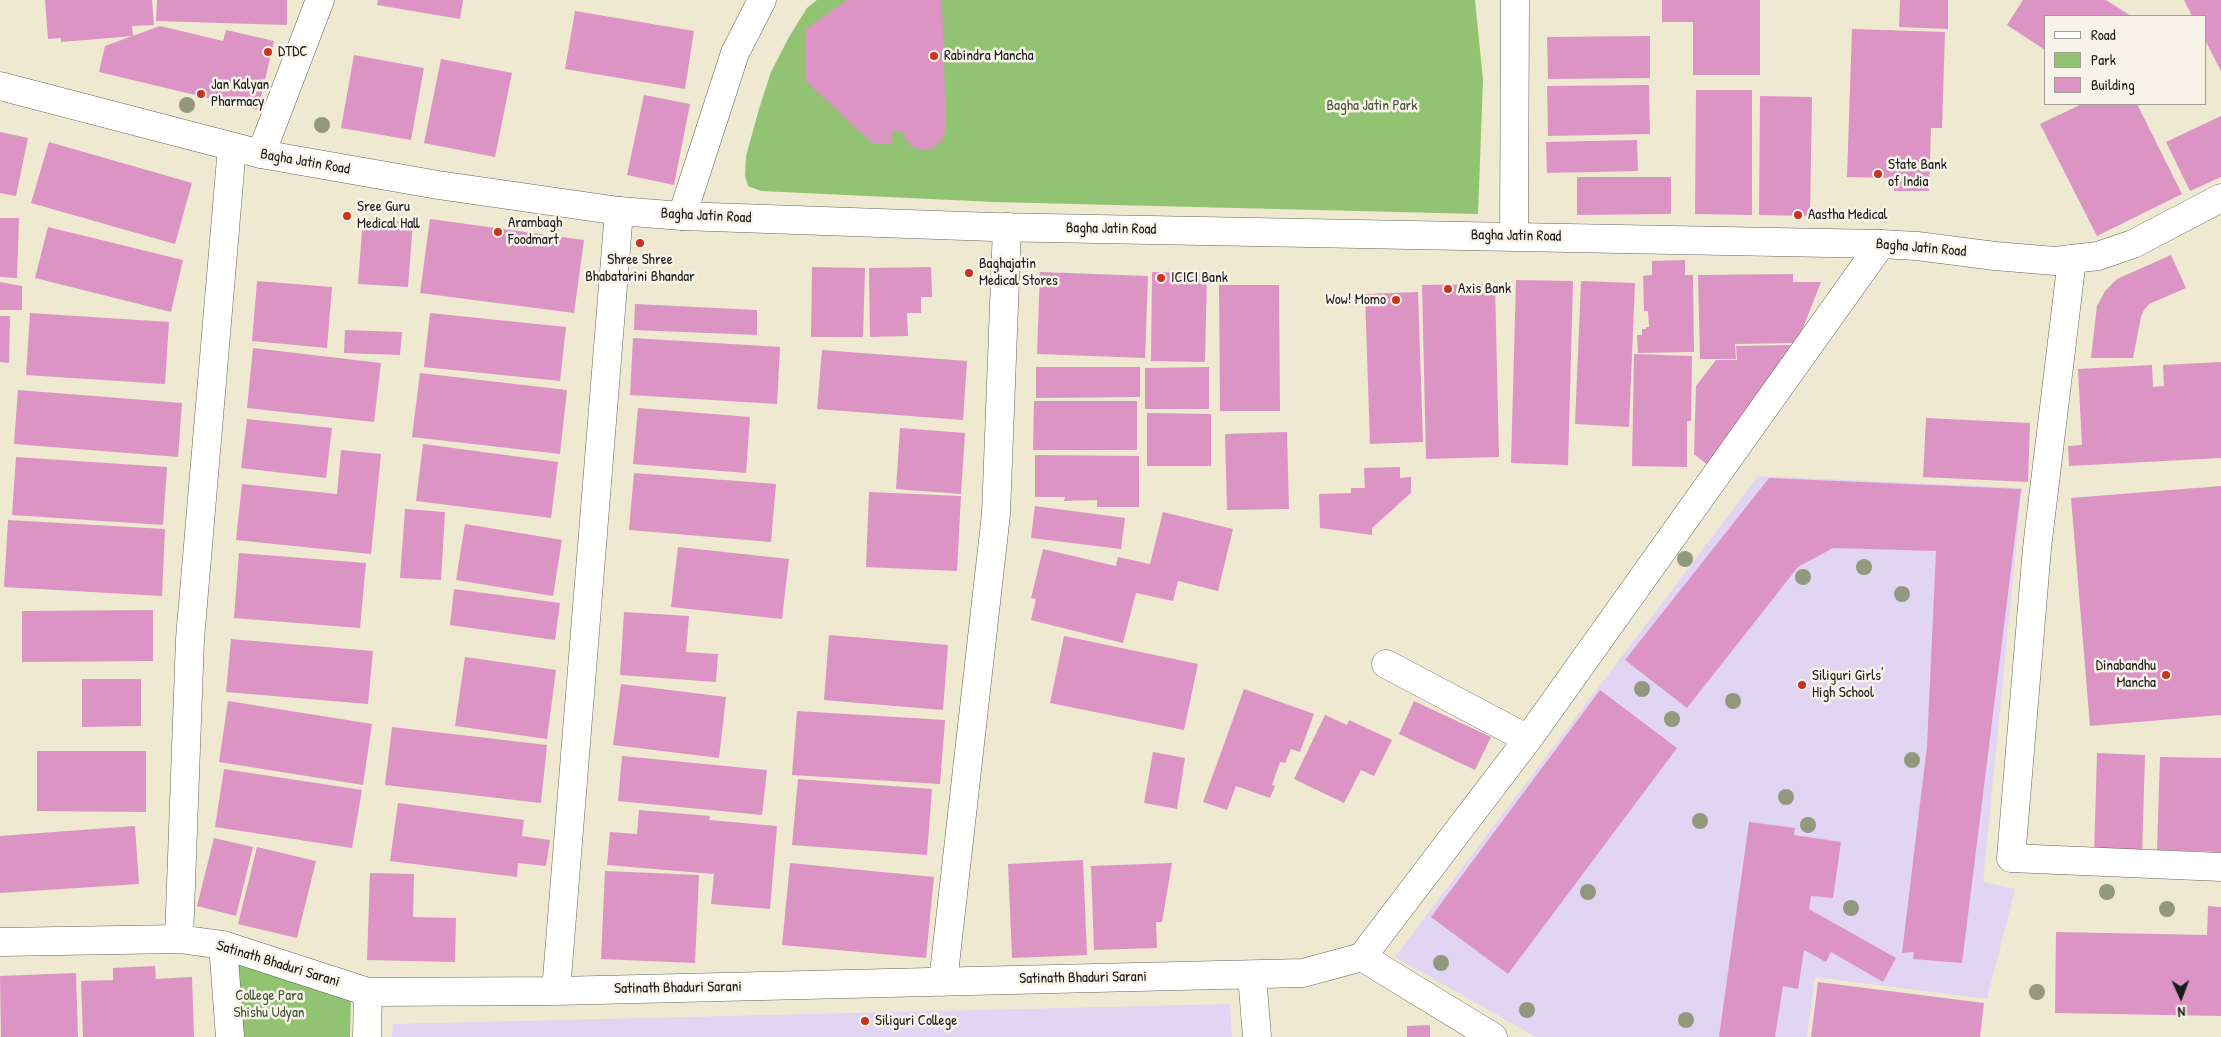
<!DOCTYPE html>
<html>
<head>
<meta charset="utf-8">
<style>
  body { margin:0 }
  #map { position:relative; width:2221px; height:1037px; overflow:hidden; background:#efe9d1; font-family:"Patrick Hand",sans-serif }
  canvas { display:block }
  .legend { position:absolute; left:2044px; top:15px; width:162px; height:90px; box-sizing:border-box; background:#f7f3e8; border:1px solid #9f9d96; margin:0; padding:6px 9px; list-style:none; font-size:15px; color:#1c1c1c }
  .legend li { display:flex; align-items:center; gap:10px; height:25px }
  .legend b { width:25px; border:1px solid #9f9d96 }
  .north { position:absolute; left:2156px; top:972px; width:50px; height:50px; -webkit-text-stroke:4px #f7f3e8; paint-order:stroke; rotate:178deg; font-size:14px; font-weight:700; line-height:20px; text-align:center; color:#1c1c1c }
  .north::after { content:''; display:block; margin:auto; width:18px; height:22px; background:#1c1c1c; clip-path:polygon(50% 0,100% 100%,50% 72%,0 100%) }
</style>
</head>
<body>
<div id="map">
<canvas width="2221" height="1037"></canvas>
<ul class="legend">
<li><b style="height:6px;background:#fff"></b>Road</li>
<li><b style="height:14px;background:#92c373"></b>Park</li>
<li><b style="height:14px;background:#dc94c5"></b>Building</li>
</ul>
<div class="north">N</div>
</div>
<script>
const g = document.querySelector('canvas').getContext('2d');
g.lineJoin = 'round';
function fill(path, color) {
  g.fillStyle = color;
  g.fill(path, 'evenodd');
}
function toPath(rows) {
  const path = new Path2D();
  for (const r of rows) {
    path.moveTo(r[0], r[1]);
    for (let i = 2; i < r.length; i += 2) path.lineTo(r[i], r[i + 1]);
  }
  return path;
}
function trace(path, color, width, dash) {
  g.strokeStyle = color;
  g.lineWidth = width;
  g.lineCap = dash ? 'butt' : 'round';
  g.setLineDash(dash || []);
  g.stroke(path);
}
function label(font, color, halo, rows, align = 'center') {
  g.font = font + ' "Patrick Hand",sans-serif';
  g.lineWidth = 5;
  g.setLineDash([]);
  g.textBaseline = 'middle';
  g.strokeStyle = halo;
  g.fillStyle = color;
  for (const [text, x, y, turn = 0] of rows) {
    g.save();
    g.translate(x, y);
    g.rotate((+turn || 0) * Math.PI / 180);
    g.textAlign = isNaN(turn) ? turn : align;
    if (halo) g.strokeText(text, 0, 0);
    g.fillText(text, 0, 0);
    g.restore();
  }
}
fill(toPath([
  [1758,476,2022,488,1983,882,2015,889,1987,999,1815,977,1807,1037,1536,1037,1395,957],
  [1230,1004,1232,1037,392,1037,393,1024]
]), '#e2d4f3');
fill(toPath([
  [817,0,1475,0,1483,80,1478,214,994,202,761,191,748,186,745,176,746,156,759,109,771,72,789,37,807,8],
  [232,957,351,996,350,1037,240,1037]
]), '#92c373');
fill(toPath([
  [45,0,152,0,154,25,132,26,133,36,61,42,61,38,48,39],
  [157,0,287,0,287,25,156,21],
  [378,0,463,0,460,19,377,5],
  [847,0,942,0,946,130,941,141,933,148,921,150,911,146,904,137,903,131,892,131,892,144,873,144,806,81,806,29],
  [1662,0,1760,0,1760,75,1693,75,1693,22,1662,22],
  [1900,0,1948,0,1948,29,1899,27],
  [2023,0,2106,0,2131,16,2045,16,2045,50,2007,25],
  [2184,0,2221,0,2221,71,2205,40,2205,16,2192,16],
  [575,11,694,31,685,89,565,69],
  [160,26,223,41,226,30,274,41,258,110,99,72,105,46],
  [1852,29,1945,32,1942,128,1931,128,1929,191,1894,191,1894,178,1847,177],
  [1650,36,1650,78,1548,79,1547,37],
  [354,55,424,68,411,140,341,128],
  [441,59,512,73,495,157,424,143],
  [1649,85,1650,134,1548,136,1547,86],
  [1696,90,1752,90,1752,215,1695,214],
  [644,95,690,104,674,185,627,175],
  [1760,96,1812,97,1810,216,1759,215],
  [2082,104,2137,104,2182,194,2097,236,2040,124],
  [2221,116,2221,177,2190,191,2166,142],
  [0,132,28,138,16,196,0,193],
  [1637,140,1638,171,1547,173,1546,142],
  [49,142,192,183,175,244,31,203],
  [1577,177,1671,177,1671,214,1577,215],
  [0,218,19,218,17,278,0,277],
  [363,218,413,222,408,287,358,284],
  [430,219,584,240,574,313,420,293],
  [48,227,183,260,171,312,35,278],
  [2171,255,2186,288,2149,304,2144,310,2141,317,2133,358,2091,358,2097,306,2105,291,2117,279],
  [1685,260,1685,275,1693,275,1694,352,1638,353,1637,335,1642,335,1642,329,1646,329,1646,327,1649,327,1648,311,1644,311,1643,276,1652,275,1652,261],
  [812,267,865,268,863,337,811,337],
  [931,267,932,297,921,297,921,313,907,313,908,336,870,337,869,268],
  [1040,272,1148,276,1145,358,1037,354],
  [1152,272,1207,273,1205,362,1151,361],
  [1793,274,1793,282,1821,282,1797,343,1735,344,1736,359,1700,359,1698,275],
  [1516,280,1573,281,1568,465,1511,463],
  [257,281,332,287,327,348,252,341],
  [1581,281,1635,283,1629,427,1575,424],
  [0,282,22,286,22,310,0,310],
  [1495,284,1499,457,1426,459,1422,285],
  [1219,285,1279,285,1280,411,1220,411],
  [1418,292,1423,442,1370,444,1365,294],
  [635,304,757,310,757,335,634,330],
  [30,313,169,322,165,384,26,375],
  [430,313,566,327,560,381,424,367],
  [0,316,10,316,9,363,0,362],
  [345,330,402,332,400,355,344,353],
  [633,338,780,347,777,404,630,395],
  [1791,345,1769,391,1709,466,1694,454,1696,386,1716,360,1737,360,1736,346],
  [253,348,381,363,374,422,247,408],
  [822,350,967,361,963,420,817,409],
  [1634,354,1692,356,1691,421,1687,421,1687,467,1632,466],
  [2221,362,2221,458,2069,466,2068,446,2082,445,2078,369,2152,365,2153,387,2164,386,2163,365],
  [1036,367,1140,367,1140,397,1036,398],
  [1209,367,1209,409,1145,409,1145,368],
  [420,373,567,390,560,454,412,437],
  [18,390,182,403,178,457,14,444],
  [1034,401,1137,401,1137,450,1033,450],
  [638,408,750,417,746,473,633,464],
  [1147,413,1211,414,1211,466,1147,466],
  [1926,418,2030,423,2028,482,1923,477],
  [247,419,332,428,326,478,241,468],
  [900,428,965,433,961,494,896,489],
  [1287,432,1289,509,1227,510,1225,434],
  [423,444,558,462,551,518,416,501],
  [341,450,381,454,371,554,236,540,242,484,337,494],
  [1035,455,1139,456,1139,507,1097,507,1097,500,1064,501,1065,497,1035,497],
  [16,457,167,467,163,525,12,515],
  [1400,467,1400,478,1411,477,1411,493,1372,528,1372,535,1320,528,1319,494,1351,493,1351,488,1365,488,1364,468],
  [634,473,776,484,771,542,629,530],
  [1769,478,2021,489,1962,963,1913,959,1914,952,1902,953,1927,746,1936,551,1833,548,1798,567,1687,708,1625,660],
  [2221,486,2221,715,2090,726,2071,498],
  [869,492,961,496,957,571,866,567],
  [1035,506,1125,518,1121,549,1031,538],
  [405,509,445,512,441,580,400,578],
  [1163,512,1233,529,1218,591,1178,581,1173,601,1136,593,1123,643,1031,620,1036,599,1031,598,1043,549,1116,566,1118,557,1150,564],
  [8,520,165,529,162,596,4,587],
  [465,524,562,540,553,596,456,580],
  [678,547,789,559,782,619,671,607],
  [239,553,366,563,360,628,234,618],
  [454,589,560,603,555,640,450,625],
  [153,610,153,661,22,662,22,611],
  [624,612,689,616,686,652,718,654,716,682,620,675],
  [829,635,948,645,943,710,824,700],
  [1064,636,1198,664,1184,730,1050,703],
  [231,639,373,651,368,704,226,692],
  [465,657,556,670,547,739,455,726],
  [82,679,141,679,141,726,82,727],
  [621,684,726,697,719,758,613,745],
  [1244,689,1314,714,1300,752,1291,749,1285,763,1280,762,1272,785,1275,786,1270,798,1236,786,1227,810,1203,802],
  [1600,690,1677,748,1508,974,1431,917],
  [228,701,372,724,363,785,219,762],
  [1414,701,1491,737,1475,770,1399,734],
  [797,711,945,720,940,784,792,775],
  [1325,715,1347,725,1349,720,1392,740,1374,776,1361,770,1344,803,1294,779],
  [392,727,547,745,541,803,385,785],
  [37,751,146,751,146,812,37,811],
  [1153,752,1185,758,1177,809,1144,803],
  [2097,753,2145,755,2142,858,2094,857],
  [622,756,767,770,762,815,618,801],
  [2160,757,2221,758,2221,852,2157,850],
  [224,769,362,790,352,848,215,827],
  [798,779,932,789,927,855,792,845],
  [398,803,524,820,522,836,550,840,546,866,518,863,517,877,390,861],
  [639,810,710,816,709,820,777,826,770,909,711,904,714,874,607,865,610,832,637,834],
  [1749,822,1795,828,1794,835,1841,842,1833,898,1811,896,1809,909,1896,958,1883,982,1831,952,1826,962,1804,950,1798,989,1783,986,1775,1037,1719,1037],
  [135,826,139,884,0,893,0,836],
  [214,838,253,847,236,916,197,906],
  [257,847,316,861,297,938,238,924],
  [1083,860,1087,955,1012,958,1008,864],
  [790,863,934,877,926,958,782,945],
  [1172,863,1162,922,1156,922,1157,948,1094,950,1091,866],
  [605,871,699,875,695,963,601,959],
  [370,873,414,874,413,917,456,918,455,962,367,960],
  [2208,906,2221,907,2221,1016,2055,1013,2056,932,2207,935],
  [155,966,156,979,192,977,194,1037,83,1037,81,981,113,980,113,968],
  [76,973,78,1037,1,1037,0,976],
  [1818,982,1984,1003,1980,1037,1811,1037],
  [1430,1025,1430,1037,1407,1037,1407,1026]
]), '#dc94c5');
const minor = toPath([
  [261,154,320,0],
  [682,216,735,53,762,0],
  [1514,236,1515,0],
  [2072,259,2037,548,2011,858,2221,867],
  [1386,664,1528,739],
  [179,939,190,639,232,147],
  [0,942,179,939,223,945,368,992,556,991,1303,973,1362,957],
  [223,945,230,1037],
  [1362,957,1528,739,1881,244],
  [1362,957,1493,1037],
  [1252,975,1257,1037],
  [943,982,996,514,1007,227],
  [556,991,619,211],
  [367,1037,368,992]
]);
const tertiary = toPath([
  [0,86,261,154,438,185,619,211,682,216,993,227,1881,244,1917,246,1995,256,2055,261,2098,256,2133,244,2221,198]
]);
trace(minor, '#66645b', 29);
trace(tertiary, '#66645b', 29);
trace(minor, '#fff', 28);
trace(tertiary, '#fff', 28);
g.fillStyle = '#92987e';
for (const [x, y] of [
  [187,105],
  [322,125],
  [1685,559],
  [1864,567],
  [1803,577],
  [1902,594],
  [1642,689],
  [1733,701],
  [1672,719],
  [1912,760],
  [1786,797],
  [1700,821],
  [1808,825],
  [1588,892],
  [2107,892],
  [1851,908],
  [2167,909],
  [1441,963],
  [2037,992],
  [1527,1010],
  [1686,1020]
]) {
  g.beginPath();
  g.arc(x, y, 8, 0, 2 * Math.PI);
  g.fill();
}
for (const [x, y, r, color] of [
  [268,52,5,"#c8321e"],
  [934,56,5,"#c8321e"],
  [201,94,5,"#c8321e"],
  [1878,174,5,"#c8321e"],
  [1798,215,5,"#c8321e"],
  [347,216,5,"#c8321e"],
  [498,232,5,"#c8321e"],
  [640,243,5,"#c8321e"],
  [969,273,5,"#c8321e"],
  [1161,278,5,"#c8321e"],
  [1448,289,5,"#c8321e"],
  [1396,300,5,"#c8321e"],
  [2166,675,5,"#c8321e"],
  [1802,685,5,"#c8321e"],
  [865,1021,5,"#c8321e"]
]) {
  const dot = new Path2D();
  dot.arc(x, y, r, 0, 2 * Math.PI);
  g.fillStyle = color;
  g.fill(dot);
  trace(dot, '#f7f3e8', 2);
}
label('15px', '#1c1c1c', '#f7f3e8', [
  ["DTDC",278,52],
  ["Rabindra Mancha",944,56],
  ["Jan Kalyan",211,85],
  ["Pharmacy",211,102],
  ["State Bank",1888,165],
  ["of India",1888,182],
  ["Sree Guru",357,207],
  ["Medical Hall",357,224],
  ["Aastha Medical",1808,215],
  ["Arambagh",508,223],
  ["Foodmart",508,240],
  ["Shree Shree",640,260,"center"],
  ["Bhabatarini Bhandar",640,277,"center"],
  ["Baghajatin",979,264],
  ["Medical Stores",979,281],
  ["ICICI Bank",1171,278],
  ["Axis Bank",1458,289],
  ["Wow! Momo",1386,300,"right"],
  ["Dinabandhu",2156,666,"right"],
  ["Mancha",2156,683,"right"],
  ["Siliguri Girls'",1812,676],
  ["High School",1812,693],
  ["Siliguri College",875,1021]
], 'left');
label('15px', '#45563a', '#f7f3e8', [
  ["Bagha Jatin Park",1372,106],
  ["College Para",269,996],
  ["Shishu Udyan",269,1013]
]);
label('15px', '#1c1c1c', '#f7f3e8', [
  ["Bagha Jatin Road",305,162,10],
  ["Bagha Jatin Road",706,216,3],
  ["Bagha Jatin Road",1111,229,1],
  ["Bagha Jatin Road",1516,236,1],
  ["Bagha Jatin Road",1921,248,5],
  ["Satinath Bhaduri Sarani",278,964,17],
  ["Satinath Bhaduri Sarani",1083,978,-1],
  ["Satinath Bhaduri Sarani",678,988,-1]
]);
</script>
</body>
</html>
